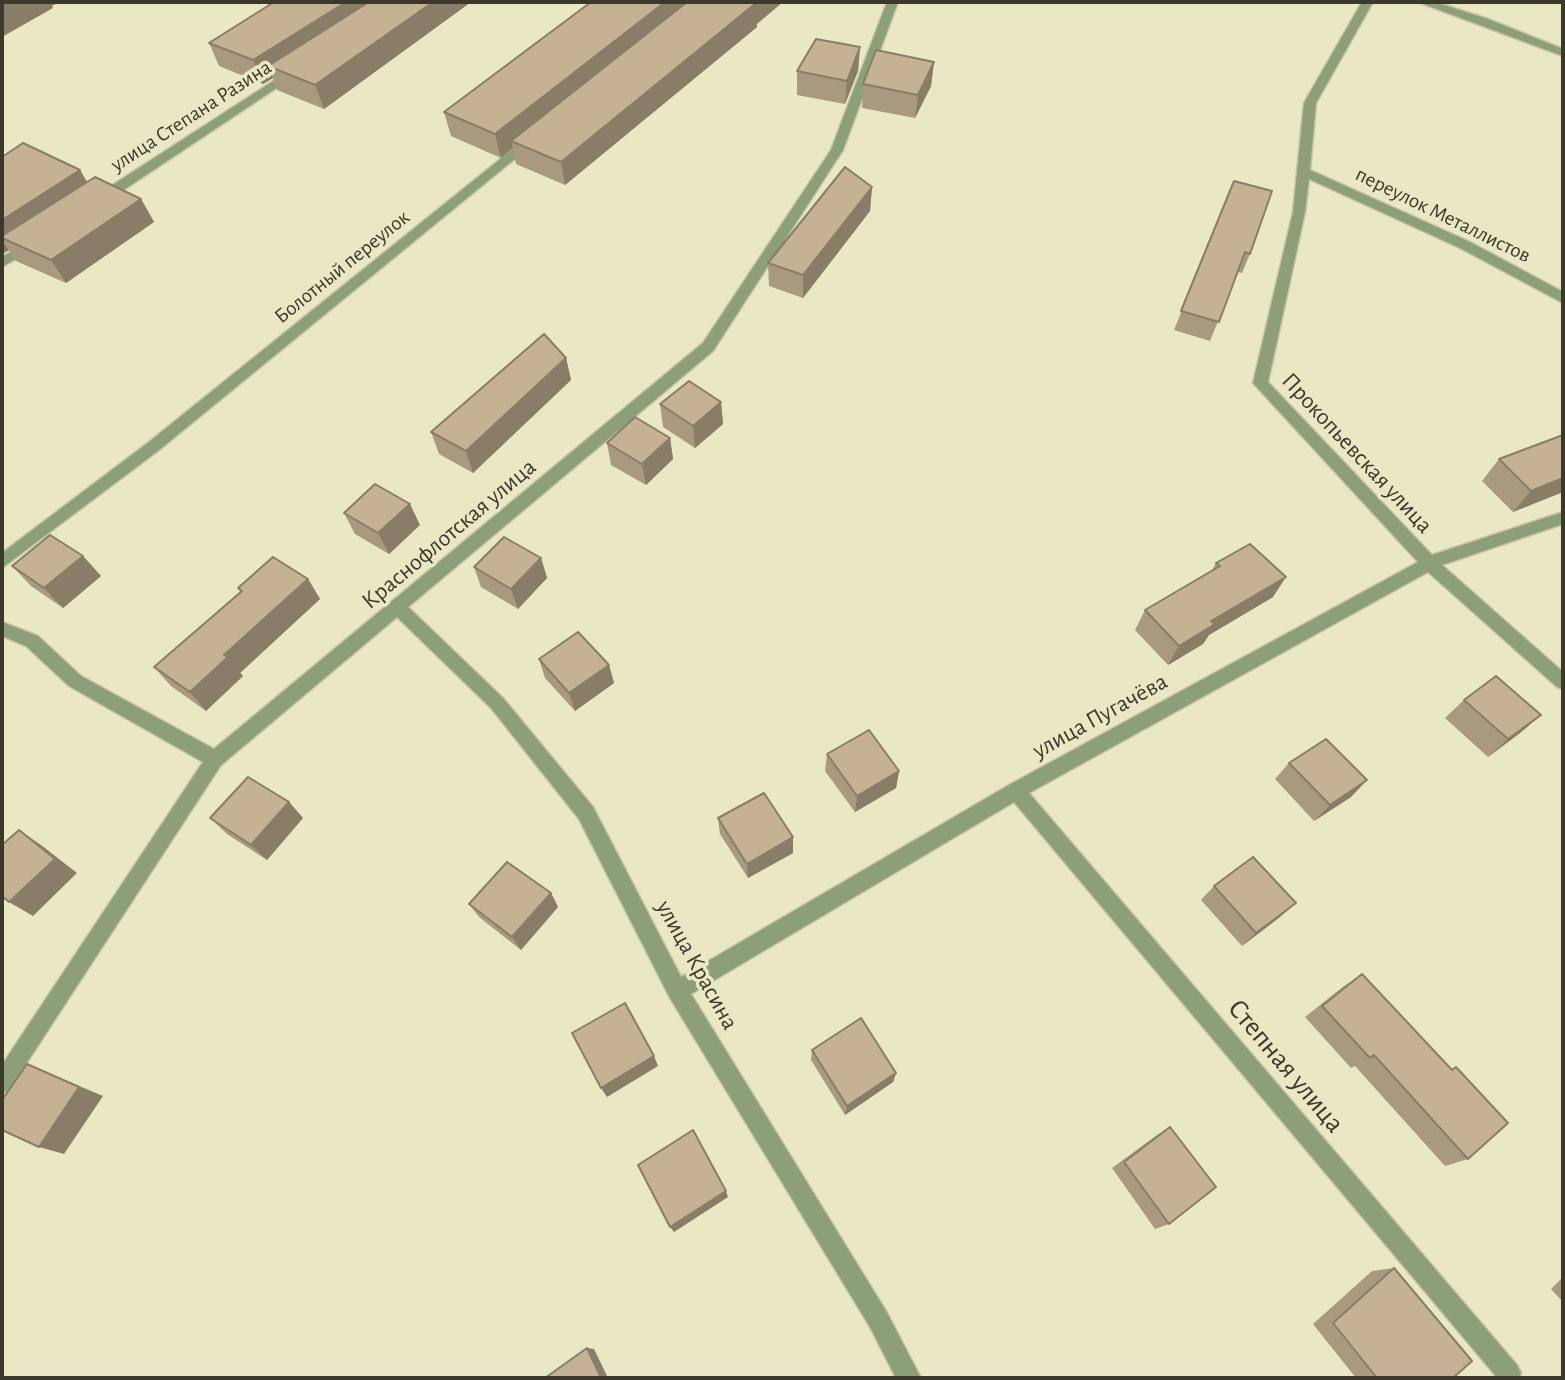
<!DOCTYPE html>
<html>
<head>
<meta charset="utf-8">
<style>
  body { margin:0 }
  #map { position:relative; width:1565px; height:1380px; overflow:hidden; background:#eae7c4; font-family:"Alegreya Sans",sans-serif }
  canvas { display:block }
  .frame { position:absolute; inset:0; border:4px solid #3a392b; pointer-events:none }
</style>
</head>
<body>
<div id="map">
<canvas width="1565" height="1380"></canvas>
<div class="frame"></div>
</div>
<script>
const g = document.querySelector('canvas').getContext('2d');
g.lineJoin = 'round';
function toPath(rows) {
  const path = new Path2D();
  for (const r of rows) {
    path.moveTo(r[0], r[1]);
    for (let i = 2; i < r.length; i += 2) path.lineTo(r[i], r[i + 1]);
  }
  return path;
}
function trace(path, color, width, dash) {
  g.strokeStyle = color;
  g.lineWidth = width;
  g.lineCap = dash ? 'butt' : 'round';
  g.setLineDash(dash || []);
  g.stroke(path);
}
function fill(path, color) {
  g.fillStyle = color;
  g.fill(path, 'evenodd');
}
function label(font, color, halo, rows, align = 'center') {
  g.font = font + ' "Alegreya Sans",sans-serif';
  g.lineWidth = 7;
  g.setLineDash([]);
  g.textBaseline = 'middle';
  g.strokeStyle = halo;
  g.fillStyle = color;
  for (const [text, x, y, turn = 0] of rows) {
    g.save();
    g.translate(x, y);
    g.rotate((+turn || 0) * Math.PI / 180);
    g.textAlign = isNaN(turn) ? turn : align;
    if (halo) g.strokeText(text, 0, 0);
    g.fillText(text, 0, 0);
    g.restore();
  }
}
const minor = toPath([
  [887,2,898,2,843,150,713,351,408,607,503,698,593,807,681,977,1009,785,1418,562,1253,383,1293,212,1304,103,1362,2,1373,2,1316,103,1310,170,1470,242,1563,292,1563,303,1460,248,1309,179,1305,212,1268,382,1432,555,1563,512,1563,524,1442,565,1563,672,1563,689,1557,687,1428,572,1029,793,1517,1365,1521,1373,1519,1378,1494,1378,1495,1375,1014,802,691,994,886,1311,921,1378,896,1378,870,1327,670,998,579,819,491,708,397,617,221,765,9,1090,2,1093,2,1065,203,762,69,686,26,646,2,636,2,622,38,636,81,676,214,749,703,343,831,150,887,2],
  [295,67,301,71,299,73,104,203,94,203,94,197,295,67],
  [529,136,539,139,159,450,2,568,2,553,149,442,529,136],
  [31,240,36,241,36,247,2,267,2,257,31,240]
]);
const tertiary = toPath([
  [1418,2,1435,2,1488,19,1563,49,1563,56,1418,2]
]);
trace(minor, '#c7c4a5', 3);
trace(tertiary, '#c7c4a5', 3);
fill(minor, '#8d9f79');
fill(tertiary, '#8d9f79');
fill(toPath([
  [471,2,324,109,277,90,273,78,263,84,219,66,209,43],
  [757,24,757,27,565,185,516,164,513,148,501,158,451,136,444,112],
  [860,47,858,71,845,104,797,95,797,71],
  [934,62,931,86,915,118,862,108,863,84],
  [2,157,80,170,87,182,141,199,154,222,66,283,16,261,9,250,2,254],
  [1234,181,1250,254,1242,273,1238,272,1210,341,1174,330],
  [872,187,870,211,803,298,769,286,768,263],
  [566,358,571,380,473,473,439,454,431,432],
  [721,402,723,424,695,448,663,427,660,404],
  [1563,435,1563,492,1513,512,1482,481,1499,459],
  [670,438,673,459,646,485,611,465,607,443],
  [344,513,420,525,389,554,355,534],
  [83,556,101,576,63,608,31,586,12,566],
  [541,558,547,578,518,609,481,587,474,567],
  [1216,563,1273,597,1209,635,1203,644,1168,665,1135,630,1145,610,1211,572],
  [308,579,320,599,240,673,243,676,206,711,171,686,154,667,240,592,238,588],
  [539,659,609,665,614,683,575,711,545,678],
  [1464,700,1541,715,1520,733,1488,757,1445,718],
  [827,754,899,771,896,788,855,812,825,771],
  [1289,763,1367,780,1351,797,1314,821,1275,779],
  [289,802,303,818,267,860,227,834,210,818],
  [718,818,793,837,793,853,748,878,720,834],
  [1214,886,1280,917,1242,946,1201,900],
  [551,893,558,907,521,950,479,917,469,904],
  [1362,974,1451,1069,1456,1067,1468,1159,1445,1166,1355,1066,1351,1068,1305,1017,1344,986],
  [812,1050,896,1073,893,1082,845,1115,811,1060],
  [1170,1127,1169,1224,1155,1229,1112,1168,1157,1135],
  [1394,1268,1453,1378,1356,1378,1313,1324,1372,1271],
  [1563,1277,1563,1302,1551,1289],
  [1060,1376,1071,1376,1072,1378,1057,1378]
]), '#a9997f');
fill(toPath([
  [9,2,59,2,52,6,53,8,2,37,2,6],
  [346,2,390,2,268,66,273,78,263,84,253,60],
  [433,2,471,2,324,109,315,85],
  [665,2,696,2,511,141,513,148,501,158,495,134],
  [754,2,783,2,757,24,757,27,565,185,561,162],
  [860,47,858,71,845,104,847,81],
  [934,62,931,86,915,118,918,95],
  [80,170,94,194,2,238,2,220],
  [872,187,870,211,803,298,803,275],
  [141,199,154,222,66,283,51,260],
  [2,240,9,250,2,254],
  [566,358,571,380,473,473,466,451],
  [721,402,723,424,695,448,693,426],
  [670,438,673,459,646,485,642,464],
  [1563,478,1563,492,1513,512,1531,491],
  [410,504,420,525,389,554,378,533],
  [83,556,101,576,63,608,44,588],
  [541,558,547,578,518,609,511,589],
  [1286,577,1273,597,1209,635,1203,644,1168,665,1179,646,1211,621],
  [308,579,320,599,240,673,243,676,206,711,190,692,224,655],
  [609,665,614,683,575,711,569,693],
  [1541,715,1520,733,1488,757,1508,739],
  [899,771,896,788,855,812,857,796],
  [1367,780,1351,797,1314,821,1330,805],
  [289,802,303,818,267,860,251,845],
  [19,830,41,845,77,873,33,916,9,902],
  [793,837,793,853,748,878,747,864],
  [551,893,558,907,521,950,512,937],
  [1296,903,1280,917,1242,946,1256,933],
  [654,1056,658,1066,607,1097,601,1088],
  [27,1064,103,1096,64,1154,39,1147],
  [896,1073,893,1082,845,1115,847,1106],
  [726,1191,728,1197,674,1232,670,1227],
  [587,1348,594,1349,608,1378,601,1378]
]), '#8a7d68');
const building = toPath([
  [2,2,9,2,2,6,2,2],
  [274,2,346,2,253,60,209,43,274,2],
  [369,2,433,2,315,85,268,66,369,2],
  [591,2,665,2,495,134,444,112,591,2],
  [687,2,754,2,753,2,756,3,561,162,511,141,687,2],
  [816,39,860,47,847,81,797,71,816,39],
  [876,50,934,62,918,95,863,84,876,50],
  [23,143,80,170,2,220,2,157,23,143],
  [845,167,872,187,803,275,768,263,845,167],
  [95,177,141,199,51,260,2,238,2,236,95,177],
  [1234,181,1272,191,1250,254,1245,252,1219,322,1181,311,1234,181],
  [544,334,566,358,466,451,431,432,544,334],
  [689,381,721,402,693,426,660,404,689,381],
  [635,417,670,438,642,464,607,443,635,417],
  [1563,435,1563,478,1531,491,1499,459,1563,435],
  [375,484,410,504,378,533,344,513,375,484],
  [50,535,83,556,44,588,12,566,50,535],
  [504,537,541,558,511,589,474,567,504,537],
  [1250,544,1286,577,1211,621,1215,624,1179,646,1145,610,1220,566,1216,563,1250,544],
  [273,557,308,579,224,655,228,657,190,692,154,667,242,591,238,588,273,557],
  [578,632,609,665,569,693,539,659,578,632],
  [1496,676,1541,715,1508,739,1464,700,1496,676],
  [869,730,899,771,857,796,827,754,869,730],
  [1326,739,1367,780,1330,805,1289,763,1326,739],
  [248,777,289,802,251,845,210,818,248,777],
  [764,793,793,837,747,864,718,818,764,793],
  [19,830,55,859,9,902,2,896,2,845,19,830],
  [1253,857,1296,903,1256,933,1214,886,1253,857],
  [507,862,551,893,512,937,469,904,507,862],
  [1362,974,1452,1070,1456,1067,1508,1123,1468,1159,1374,1055,1370,1058,1322,1006,1362,974],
  [625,1003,654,1056,601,1088,572,1033,625,1003],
  [861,1018,896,1073,847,1106,812,1050,861,1018],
  [27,1064,79,1087,39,1147,2,1130,2,1100,27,1064],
  [1170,1127,1216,1187,1169,1224,1124,1162,1170,1127],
  [693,1130,726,1191,670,1227,638,1165,693,1130],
  [1394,1268,1472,1361,1453,1378,1377,1378,1333,1323,1394,1268],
  [587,1348,601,1378,545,1378,587,1348]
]);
fill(building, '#c5b294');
trace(building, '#8a7d68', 2);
label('21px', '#3a392b', '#eae7c4', [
  ["улица Степана Разина",191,116,-33],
  ["переулок Металлистов",1443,215,26],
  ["Болотный переулок",342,267,-39]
]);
label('24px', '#3a392b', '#eae7c4', [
  ["Прокопьевская улица",1357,453,47],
  ["Краснофлотская улица",449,534,-40],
  ["улица Пугачёва",1100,716,-29],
  ["улица Красина",697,965,61]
]);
label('28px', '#3a392b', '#eae7c4', [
  ["Степная улица",1286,1066,50]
]);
</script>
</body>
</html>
